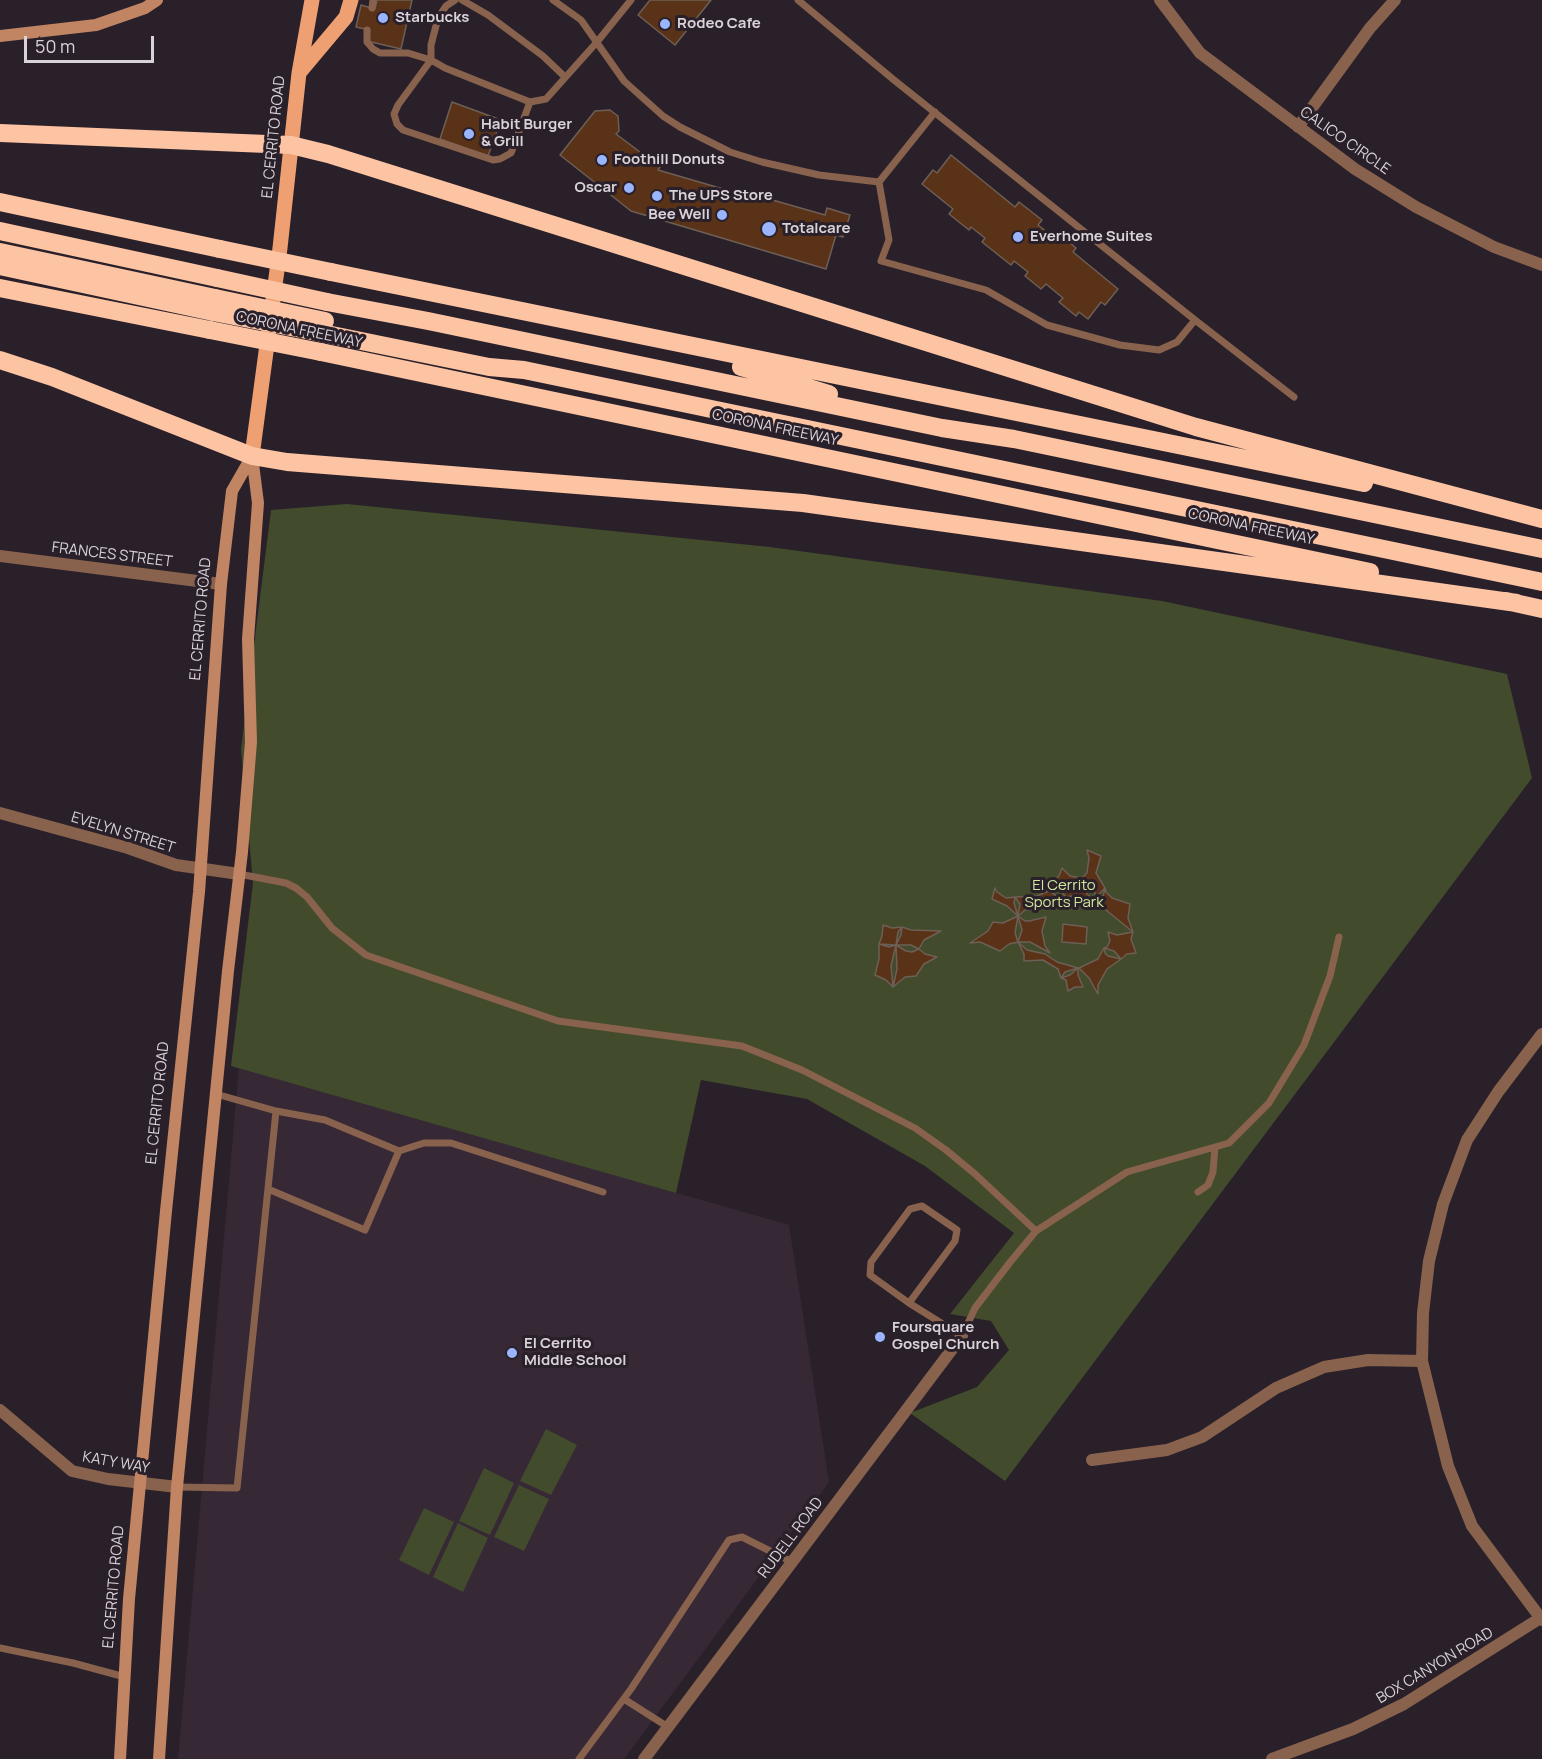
<!DOCTYPE html>
<html>
<head>
<meta charset="utf-8">
<style>
  body { margin:0 }
  #map { position:relative; width:1542px; height:1759px; overflow:hidden; background:#2a202a; font-family:Manrope,sans-serif }
  canvas { display:block }
  .scale { position:absolute; left:24px; top:36px; width:130px; height:27px; box-sizing:border-box; border:3px solid #d9d2d9; border-top:0; padding-left:8px; font-size:18px; line-height:21px; white-space:nowrap; color:#d9d2d9; -webkit-text-stroke:4px #2a202a; paint-order:stroke }
</style>
</head>
<body>
<div id="map">
<canvas width="1542" height="1759"></canvas>
<div class="scale">50 m</div>
</div>
<script>
const g = document.querySelector('canvas').getContext('2d');
g.lineJoin = 'round';
function fill(path, color) {
  g.fillStyle = color;
  g.fill(path, 'evenodd');
}
function toPath(rows) {
  const path = new Path2D();
  for (const r of rows) {
    path.moveTo(r[0], r[1]);
    for (let i = 2; i < r.length; i += 2) path.lineTo(r[i], r[i + 1]);
  }
  return path;
}
function trace(path, color, width, dash) {
  g.strokeStyle = color;
  g.lineWidth = width;
  g.lineCap = dash ? 'butt' : 'round';
  g.setLineDash(dash || []);
  g.stroke(path);
}
function label(font, color, halo, rows, align = 'center') {
  g.font = font + ' Manrope,sans-serif';
  g.lineWidth = 6;
  g.setLineDash([]);
  g.textBaseline = 'middle';
  g.strokeStyle = halo;
  g.fillStyle = color;
  for (const [text, x, y, turn = 0] of rows) {
    g.save();
    g.translate(x, y);
    g.rotate((+turn || 0) * Math.PI / 180);
    g.textAlign = isNaN(turn) ? turn : align;
    if (halo) g.strokeText(text, 0, 0);
    g.fillText(text, 0, 0);
    g.restore();
  }
}
fill(toPath([
  [239,1068,789,1225,829,1482,624,1759,178,1759]
]), '#372836');
fill(toPath([
  [347,504,770,547,1162,601,1507,674,1532,778,1005,1481,910,1413,977,1387,1009,1350,991,1321,950,1314,1014,1233,925,1166,807,1099,701,1080,676,1193,231,1066,253,883,241,749,271,510],
  [546,1429,577,1445,551,1495,520,1481],
  [484,1468,514,1483,490,1535,459,1521],
  [519,1485,549,1499,524,1551,494,1537],
  [424,1508,454,1522,429,1575,399,1560],
  [458,1523,488,1538,463,1592,433,1577]
]), '#424b2c');
const building = toPath([
  [377,0,412,0,401,49,367,41,370,30,356,27,361,5,375,9,377,0],
  [650,0,711,0,675,45,638,15,650,0],
  [452,102,501,120,488,156,440,139,452,102],
  [610,110,618,116,619,131,616,134,660,167,658,170,761,200,762,197,825,215,827,208,850,215,843,237,836,235,826,269,631,211,560,155,595,111,610,110],
  [951,155,1015,207,1019,202,1042,220,1038,225,1057,240,1061,235,1076,248,1073,252,1118,289,1105,305,1101,302,1088,319,1079,312,1076,316,1059,302,1063,298,1046,284,1041,289,1025,276,1028,272,1014,261,1011,265,982,242,985,238,971,227,969,230,949,214,953,209,922,184,933,170,937,173,951,155],
  [1087,850,1101,856,1096,873,1105,888,1097,896,1095,901,1095,892,1089,883,1082,878,1087,873,1089,858,1087,850],
  [1062,868,1070,876,1082,878,1087,894,1095,901,1078,895,1066,897,1059,889,1047,887,1059,876,1062,868],
  [995,888,997,892,1006,898,1015,897,1014,903,1018,916,1007,906,992,899,995,888],
  [1105,888,1106,892,1112,898,1130,904,1128,918,1133,932,1095,901,1099,901,1103,897,1105,888],
  [1049,891,1057,896,1066,897,1054,901,1047,907,1025,910,1018,916,1020,904,1015,897,1037,896,1049,891],
  [1018,916,1025,921,1029,921,1046,917,1042,931,1045,946,1050,953,1030,942,1018,942,1022,930,1018,916],
  [1018,916,1015,933,1018,942,1009,944,1000,951,980,942,970,943,988,931,993,922,1003,923,1018,916],
  [1063,924,1087,927,1086,944,1062,942,1063,924],
  [883,925,892,928,902,927,898,932,896,945,879,944,882,936,883,925],
  [902,927,911,930,941,931,924,940,919,949,911,945,896,945,901,935,902,927],
  [1108,932,1117,935,1133,932,1131,939,1136,953,1127,954,1121,959,1114,951,1104,948,1107,947,1110,941,1108,932],
  [1018,942,1027,950,1045,954,1057,962,1078,968,1065,972,1061,978,1058,969,1043,960,1024,961,1024,954,1018,942],
  [879,944,889,947,896,945,891,966,893,987,886,980,875,975,879,959,879,944],
  [896,945,906,951,912,952,919,949,925,954,937,957,924,964,916,976,905,977,893,987,897,969,896,945],
  [1104,948,1105,953,1108,956,1121,959,1107,969,1098,985,1098,994,1089,978,1079,968,1098,959,1104,948],
  [1078,968,1078,975,1083,987,1075,987,1068,991,1066,980,1061,978,1070,975,1078,968]
]);
fill(building, '#5a3217');
trace(building, '#6e5f56', 1.5);
trace(toPath([
  [455,0,446,6,438,18,431,45,431,60,445,68,530,102,546,99,597,42,631,0],
  [462,0,488,15,543,56,565,77],
  [553,0,581,20,624,81,663,116,680,127,730,152,762,162,819,175,879,182,889,240,881,261,986,290,1047,325,1120,345,1159,350,1177,342,1195,320,894,80,798,0],
  [372,8,373,0],
  [367,30,367,42,373,49,380,53,408,53,431,60,398,105,394,114,397,124,403,130,493,160,500,159,511,153,530,102],
  [879,182,935,112],
  [1195,320,1294,397],
  [239,874,286,883,296,888,307,897,332,928,366,955,558,1021,742,1046,802,1070,915,1128,946,1150,975,1174,1036,1231,1011,1261,975,1308,962,1336,909,1303,870,1275,871,1262,910,1209,922,1206,957,1230,955,1241,909,1303],
  [216,1094,276,1111,325,1120,399,1151,365,1230,268,1189],
  [399,1151,424,1143,451,1143,603,1192],
  [1198,1192,1208,1185,1213,1172,1215,1147],
  [1036,1231,1127,1172,1229,1143,1269,1103,1304,1045,1330,976,1339,937],
  [177,1487,237,1488,276,1111],
  [0,1648,73,1663,125,1677],
  [624,1699,668,1727],
  [579,1759,631,1689,729,1540,742,1537,792,1562]
]), '#88624d', 7);
trace(toPath([
  [1160,0,1200,53,1355,169,1416,207,1494,247,1542,265],
  [1298,127,1370,28,1395,0],
  [0,556,221,584],
  [0,813,128,848,176,865,239,874],
  [1542,1034,1498,1092,1467,1140,1443,1204,1429,1261,1423,1313,1422,1361,1448,1466,1472,1526,1542,1620],
  [0,1410,72,1471,108,1479,177,1487],
  [1092,1460,1167,1450,1202,1437,1276,1388,1324,1367,1368,1360,1422,1361],
  [644,1759,962,1336],
  [1272,1759,1353,1729,1404,1704,1542,1617]
]), '#88624d', 12);
trace(toPath([
  [0,36,96,25,145,8,157,0],
  [120,1759,129,1599,166,1211,199,892,221,584,232,491,252,456],
  [159,1759,177,1487,228,971,242,852,251,742,248,639,258,503,252,456]
]), '#c18563', 12);
trace(toPath([
  [299,73,346,17,351,0],
  [252,456,280,248,299,73,312,0]
]), '#eea073', 15);
trace(toPath([
  [0,133,291,145,328,154,1196,427,1542,519],
  [0,202,220,249],
  [0,231,217,278],
  [0,252,215,298],
  [0,266,213,312],
  [331,272,1364,483],
  [0,288,210,330],
  [327,302,428,321,942,428,1014,439,1542,549],
  [322,333,489,367,524,370,1542,582],
  [321,352,1370,572],
  [0,360,52,377,252,456,287,462,803,503,1517,603],
  [741,367,829,394],
  [1506,601,1542,609]
]), '#fdc4a4', 18);
trace(toPath([
  [220,249,331,272],
  [217,278,327,302],
  [215,298,325,321],
  [213,312,322,333],
  [210,330,321,352]
]), '#fdc4a4', 18);
for (const [x, y, r, color] of [
  [383,18,6,"#9bb5fd"],
  [665,24,6,"#9bb5fd"],
  [469,134,6,"#9bb5fd"],
  [602,160,6,"#9bb5fd"],
  [629,188,6,"#9bb5fd"],
  [657,196,6,"#9bb5fd"],
  [722,215,6,"#9bb5fd"],
  [769,229,8,"#9bb5fd"],
  [1018,237,6,"#9bb5fd"],
  [880,1337,6,"#9bb5fd"],
  [512,1353,6,"#9bb5fd"]
]) {
  const dot = new Path2D();
  dot.arc(x, y, r, 0, 2 * Math.PI);
  g.fillStyle = color;
  g.fill(dot);
  trace(dot, '#2a202a', 2);
}
label('bold 15px', '#d9d2d9', '#2a202a', [
  ["Starbucks",395,18],
  ["Rodeo Cafe",677,24],
  ["Habit Burger",481,125],
  ["& Grill",481,142],
  ["Foothill Donuts",614,160],
  ["Oscar",617,188,"right"],
  ["The UPS Store",669,196],
  ["Bee Well",710,215,"right"],
  ["Totalcare",782,229],
  ["Everhome Suites",1030,237],
  ["Foursquare",892,1328],
  ["Gospel Church",892,1345],
  ["El Cerrito",524,1344],
  ["Middle School",524,1361]
], 'left');
label('15px', '#d9d2d9', '#2a202a', [
  ["EL CERRITO ROAD",274,137,-84],
  ["CALICO CIRCLE",1345,141,35],
  ["CORONA FREEWAY",299,330,12],
  ["CORONA FREEWAY",775,428,12],
  ["CORONA FREEWAY",1251,527,12],
  ["FRANCES STREET",112,555,7],
  ["EL CERRITO ROAD",201,619,-85],
  ["EVELYN STREET",123,833,17],
  ["EL CERRITO ROAD",158,1103,-84],
  ["KATY WAY",116,1463,10],
  ["RUDELL ROAD",791,1538,-53],
  ["EL CERRITO ROAD",114,1587,-85],
  ["BOX CANYON ROAD",1435,1666,-31]
]);
label('15px', '#d0e79c', '#2a202a', [
  ["El Cerrito",1064,886],
  ["Sports Park",1064,903]
]);
</script>
</body>
</html>
